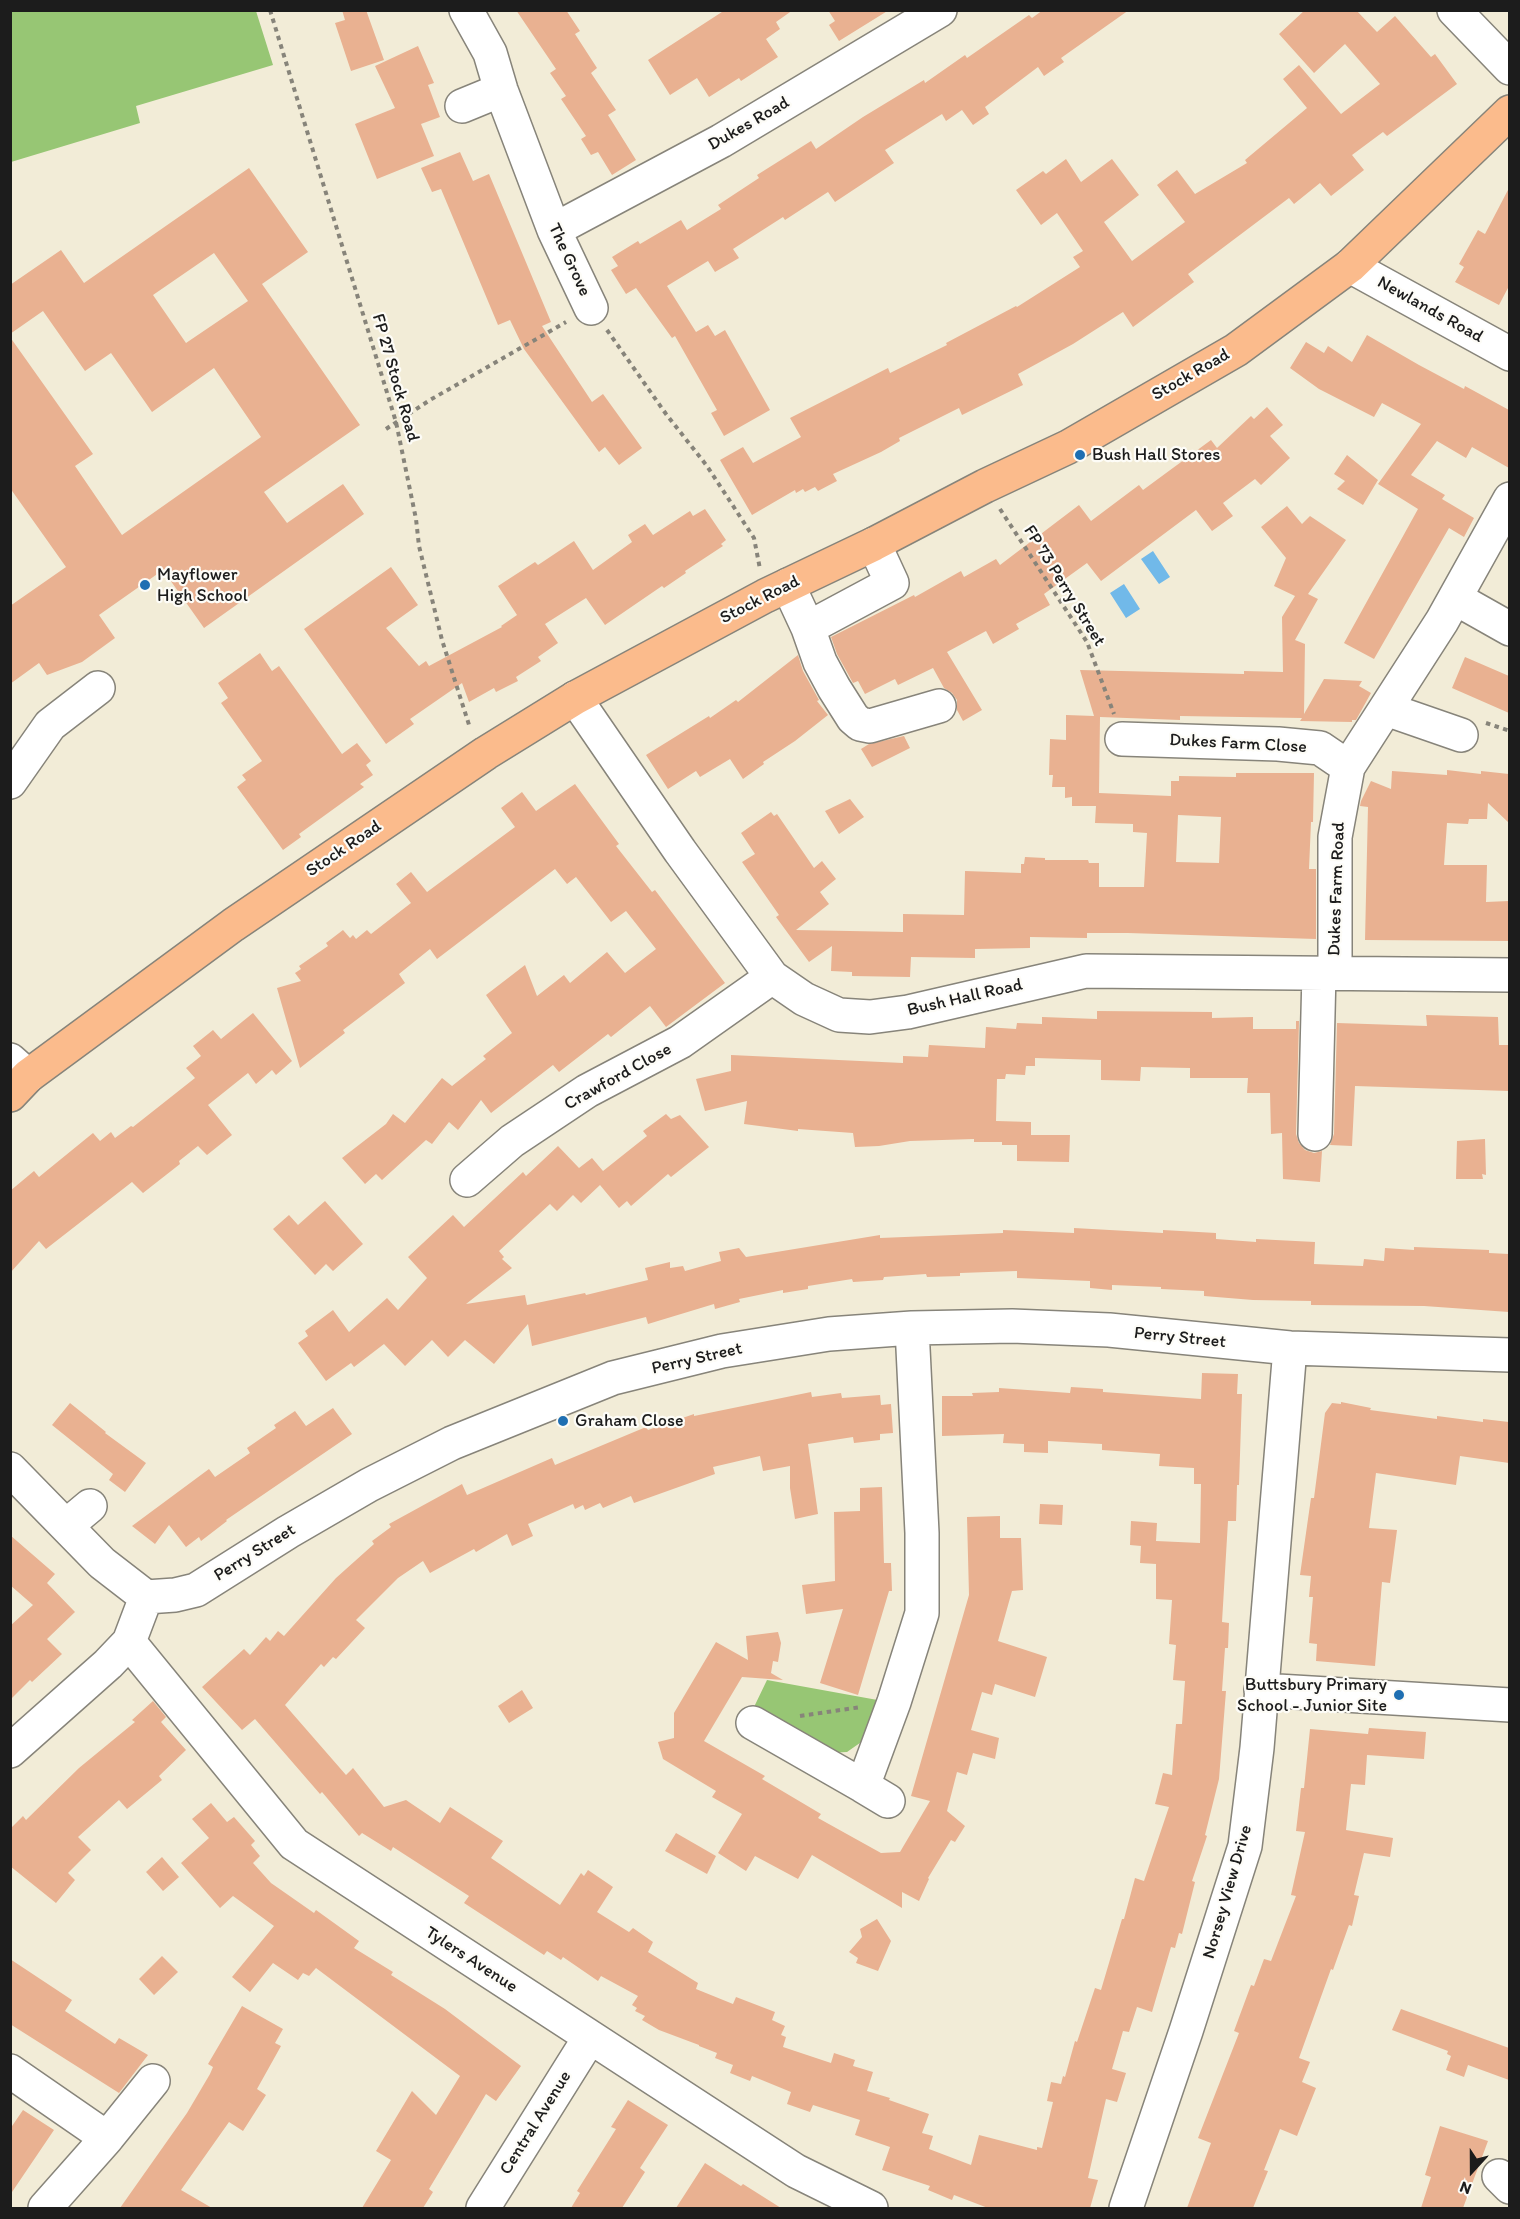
<!DOCTYPE html>
<html>
<head>
<meta charset="utf-8">
<style>
  body { margin:0 }
  #map { position:relative; width:1520px; height:2219px; overflow:hidden; background:#f2ecd7; font-family:Itim,sans-serif }
  canvas { display:block }
  .frame { position:absolute; inset:0; border:12px solid #1c1c1c; pointer-events:none }
  .north { position:absolute; left:1442px; top:2141px; width:60px; height:60px; -webkit-text-stroke:4px #fdfcf7; paint-order:stroke; rotate:201deg; font-size:16px; font-weight:700; line-height:24px; text-align:center; color:#1c1c1c }
  .north::after { content:''; display:block; margin:auto; width:21px; height:27px; background:#1c1c1c; clip-path:polygon(50% 0,100% 100%,50% 72%,0 100%) }
</style>
</head>
<body>
<div id="map">
<canvas width="1520" height="2219"></canvas>
<div class="frame"></div>
<div class="north">N</div>
</div>
<script>
const g = document.querySelector('canvas').getContext('2d');
g.lineJoin = 'round';
function fill(path, color) {
  g.fillStyle = color;
  g.fill(path, 'evenodd');
}
function toPath(rows) {
  const path = new Path2D();
  for (const r of rows) {
    path.moveTo(r[0], r[1]);
    for (let i = 2; i < r.length; i += 2) path.lineTo(r[i], r[i + 1]);
  }
  return path;
}
function trace(path, color, width, dash) {
  g.strokeStyle = color;
  g.lineWidth = width;
  g.lineCap = dash ? 'butt' : 'round';
  g.setLineDash(dash || []);
  g.stroke(path);
}
function label(font, color, halo, rows, align = 'center') {
  g.font = font + ' Itim,sans-serif';
  g.lineWidth = 4.5;
  g.setLineDash([]);
  g.textBaseline = 'middle';
  g.strokeStyle = halo;
  g.fillStyle = color;
  for (const [text, x, y, turn = 0] of rows) {
    g.save();
    g.translate(x, y);
    g.rotate((+turn || 0) * Math.PI / 180);
    g.textAlign = isNaN(turn) ? turn : align;
    if (halo) g.strokeText(text, 0, 0);
    g.fillText(text, 0, 0);
    g.restore();
  }
}
fill(toPath([
  [11,10,256,11,273,65,136,106,140,123,11,162],
  [767,1680,883,1701,867,1738,847,1752,827,1753,754,1707]
]), '#97c674');
fill(toPath([
  [1153,551,1170,577,1159,584,1141,559],
  [1124,584,1140,609,1126,618,1110,593]
]), '#71b9e9');
fill(toPath([
  [342,10,366,10,384,60,351,71,335,23,345,20],
  [516,10,566,10,580,31,575,34,597,68,591,73,616,110,608,115,636,160,612,175,598,152,591,155,581,139,586,136,561,99,566,96,550,73,556,69],
  [725,10,793,10,776,22,780,29,766,39,778,57,741,81,739,78,709,97,697,78,670,95,648,60],
  [828,10,889,10,839,41,829,25,835,21],
  [1043,10,1129,10,1061,58,1064,62,1044,76,1038,67,985,107,989,114,973,125,962,110,946,121,942,114,885,150,894,163,835,202,828,192,785,220,783,217,733,249,739,258,715,272,708,261,667,286,696,332,708,325,715,336,725,330,770,410,724,436,711,413,717,410,675,336,672,338,636,288,626,294,611,270,618,266,612,257,638,241,640,244,681,220,687,230,721,209,718,205,759,178,757,175,811,141,816,149,863,117,924,80,925,83,965,55,967,58,1029,15,1032,18],
  [1305,10,1356,10,1377,32,1395,16,1431,57,1435,54,1457,84,1387,136,1383,132,1352,155,1364,170,1331,196,1320,183,1294,204,1289,198,1188,274,1194,282,1133,327,1123,312,1073,344,1018,374,1023,385,962,415,959,408,899,438,900,441,881,452,833,474,837,481,818,491,815,487,805,492,803,489,796,493,795,490,752,515,720,460,743,447,753,463,801,437,790,418,888,368,890,373,947,345,946,343,1016,306,1017,307,1080,267,1073,257,1083,251,1057,213,1041,225,1016,190,1043,171,1046,174,1066,159,1081,182,1112,159,1139,195,1104,222,1132,261,1185,222,1157,185,1177,170,1195,194,1247,163,1245,160,1307,108,1283,79,1299,65,1341,114,1380,84,1345,44,1314,73,1279,34],
  [418,46,434,83,428,85,440,117,421,124,434,156,377,179,355,124,395,108,375,66],
  [460,152,473,181,489,174,551,322,542,326,592,402,603,394,642,448,619,465,605,447,599,452,524,349,510,320,498,325,441,189,432,192,421,168],
  [249,168,308,252,262,284,360,425,264,492,287,523,343,484,364,514,204,628,163,570,99,615,115,638,82,662,47,675,39,663,10,684,10,606,66,567,10,488,10,337,93,454,75,466,122,535,261,437,214,368,152,412,111,353,85,371,43,311,10,334,10,285,61,250,84,283],
  [214,253,248,301,186,343,153,295],
  [1509,188,1509,286,1499,305,1455,282,1464,267,1459,264,1478,230,1485,234],
  [1367,335,1419,365,1464,389,1465,386,1509,410,1509,468,1472,447,1466,458,1437,441,1411,475,1445,495,1442,499,1474,518,1464,537,1449,528,1374,659,1344,643,1418,509,1378,484,1421,424,1382,403,1374,417,1319,389,1290,368,1306,342,1324,353,1328,346,1352,362],
  [1267,407,1283,425,1270,436,1290,458,1261,485,1255,479,1223,503,1233,516,1212,531,1196,510,1101,581,1087,563,1044,594,1050,605,1016,624,1019,629,993,644,986,631,947,652,982,710,963,721,957,710,957,700,952,693,944,688,933,668,898,685,895,679,865,694,858,681,853,683,837,654,831,637,914,595,915,597,961,571,964,577,996,559,1000,565,1079,505,1091,521,1139,485,1143,490,1211,440,1217,448,1251,416,1254,419],
  [1347,455,1378,480,1363,505,1337,489,1345,481,1334,474],
  [1287,506,1302,524,1310,516,1346,540,1308,594,1318,599,1295,640,1305,644,1304,714,1324,679,1362,681,1359,686,1371,693,1356,720,1352,720,1352,722,1300,721,1302,718,1180,716,1180,720,1100,717,1099,793,1171,796,1171,781,1179,781,1179,776,1236,777,1236,773,1314,773,1313,822,1311,822,1309,869,1316,869,1316,939,1128,933,1087,933,1087,938,1030,937,1030,948,975,949,975,958,911,957,910,977,852,976,852,972,831,971,832,946,809,962,776,917,779,915,742,862,755,854,741,833,771,812,774,816,777,814,814,868,822,861,836,879,820,892,829,904,796,930,903,932,903,914,964,915,965,871,1021,873,1021,864,1024,864,1025,857,1045,858,1045,860,1088,860,1089,863,1099,863,1099,887,1144,887,1147,833,1133,832,1133,824,1095,823,1096,806,1072,806,1072,797,1065,798,1065,787,1052,787,1053,775,1049,775,1050,739,1066,740,1066,715,1094,716,1080,670,1244,674,1244,671,1283,672,1282,617,1295,596,1274,586,1286,558,1261,527],
  [1178,815,1221,817,1219,863,1176,862],
  [705,509,726,540,721,544,723,546,685,571,686,573,664,588,662,586,605,625,586,598,545,624,558,643,538,657,541,661,516,677,518,681,496,692,494,688,469,702,462,683,410,719,414,724,386,744,304,629,391,567,418,605,386,628,419,666,426,661,429,666,502,627,501,626,517,615,498,586,535,562,538,565,574,541,593,570,632,542,628,535,645,524,653,535,690,511,693,516],
  [260,653,272,671,279,666,342,754,357,743,371,761,366,765,373,775,360,784,364,787,299,834,301,837,283,850,237,787,246,780,242,775,262,761,221,703,228,698,218,683],
  [798,655,803,671,819,700,817,701,828,715,795,741,763,762,764,764,743,779,730,759,700,777,696,771,668,789,646,755,709,716,710,718,736,700,738,702],
  [1465,657,1509,676,1509,713,1452,688],
  [904,736,910,748,872,767,861,749,869,744],
  [1447,770,1481,774,1481,771,1509,774,1509,823,1488,803,1487,819,1469,819,1468,824,1447,823,1444,865,1487,865,1486,902,1509,901,1509,941,1365,940,1368,807,1360,806,1361,801,1371,781,1391,789,1392,771,1447,775],
  [575,784,619,844,616,846,652,892,655,890,725,983,666,1027,650,1006,611,1037,608,1034,559,1072,553,1065,491,1113,481,1100,458,1130,449,1122,432,1144,426,1140,382,1180,376,1174,365,1184,342,1158,386,1124,393,1114,405,1123,442,1078,452,1086,486,1059,483,1056,512,1033,486,995,525,965,537,996,564,975,570,983,607,952,625,973,656,949,626,911,611,922,576,877,567,884,555,869,437,959,430,949,399,974,405,983,343,1030,345,1033,300,1068,277,988,301,981,295,973,301,969,299,966,328,946,326,943,343,930,350,938,353,935,356,939,367,930,371,934,411,903,396,884,411,872,427,892,515,827,501,808,522,792,536,811],
  [850,799,864,817,839,834,825,811],
  [1097,1011,1212,1012,1212,1018,1253,1017,1253,1029,1296,1029,1296,1021,1299,1021,1296,1134,1299,1143,1305,1150,1314,1153,1322,1151,1320,1182,1283,1179,1282,1133,1271,1134,1270,1093,1247,1093,1248,1078,1190,1078,1190,1068,1141,1067,1140,1081,1101,1080,1101,1060,1035,1058,1035,1066,1026,1066,1025,1075,1006,1074,1005,1079,997,1079,996,1121,1031,1122,1031,1135,1070,1135,1069,1162,1017,1161,1017,1145,1002,1145,1002,1142,974,1142,974,1139,910,1141,879,1146,855,1147,853,1133,798,1129,798,1131,744,1124,747,1101,705,1111,696,1079,731,1071,731,1055,903,1063,903,1056,928,1057,929,1045,985,1048,986,1027,1016,1029,1017,1023,1042,1024,1042,1017,1097,1019],
  [253,1013,292,1061,276,1075,272,1070,256,1084,248,1073,208,1105,232,1135,207,1155,198,1146,179,1161,180,1164,143,1193,132,1182,46,1249,39,1241,10,1273,10,1191,34,1171,39,1177,93,1133,100,1141,111,1132,115,1138,131,1126,133,1127,195,1078,186,1068,201,1056,193,1046,213,1030,221,1039],
  [1426,1015,1498,1017,1499,1045,1509,1045,1509,1091,1355,1086,1352,1146,1330,1145,1334,1134,1337,1023,1427,1026],
  [666,1114,671,1119,680,1115,709,1147,671,1177,668,1174,631,1206,627,1201,619,1208,600,1185,581,1203,573,1195,557,1211,550,1204,499,1251,504,1257,502,1259,512,1268,466,1304,525,1295,527,1305,585,1293,586,1295,648,1280,645,1268,670,1262,670,1268,683,1266,685,1271,721,1261,719,1252,739,1248,746,1257,880,1235,880,1238,1003,1233,1003,1230,1074,1233,1074,1228,1163,1233,1163,1230,1216,1233,1216,1239,1256,1242,1256,1239,1315,1242,1314,1264,1363,1266,1364,1259,1384,1261,1385,1248,1414,1250,1414,1247,1489,1250,1489,1253,1509,1254,1509,1312,1424,1306,1311,1305,1311,1301,1253,1300,1204,1296,1204,1291,1161,1289,1161,1287,1112,1285,1112,1290,1090,1288,1090,1281,1017,1278,1017,1271,960,1273,960,1276,927,1277,926,1274,884,1277,883,1280,853,1282,852,1279,808,1286,808,1289,783,1293,783,1290,739,1299,740,1302,715,1309,714,1304,648,1324,646,1317,532,1346,528,1324,494,1364,465,1340,448,1357,432,1340,405,1366,384,1344,354,1367,351,1363,326,1381,298,1343,308,1336,305,1331,333,1310,349,1332,387,1298,398,1310,427,1278,408,1257,453,1215,464,1227,523,1172,526,1176,558,1146,579,1168,592,1158,603,1171,647,1136,643,1131],
  [1485,1139,1486,1175,1482,1174,1483,1179,1456,1179,1457,1141],
  [325,1201,363,1244,333,1271,326,1264,315,1275,273,1229,289,1215,298,1225],
  [1202,1373,1238,1374,1237,1394,1242,1394,1239,1485,1237,1485,1236,1521,1228,1521,1222,1622,1229,1623,1228,1648,1225,1648,1222,1691,1226,1691,1219,1779,1205,1835,1207,1836,1192,1881,1195,1882,1182,1934,1179,1933,1175,1948,1171,1947,1152,2012,1137,2007,1129,2032,1123,2031,1112,2069,1126,2073,1117,2102,1106,2099,1088,2178,1098,2180,1090,2208,988,2208,954,2195,952,2200,928,2190,930,2186,882,2170,890,2147,855,2135,860,2120,813,2105,810,2112,787,2104,791,2092,752,2076,750,2081,730,2073,733,2065,715,2058,717,2053,699,2046,699,2045,659,2030,642,2020,645,2016,635,2011,637,2008,632,2005,638,1996,601,1976,598,1981,563,1957,561,1960,547,1951,544,1955,464,1903,469,1896,393,1847,391,1851,362,1833,359,1836,322,1792,320,1794,255,1719,242,1730,202,1687,244,1649,250,1655,266,1637,270,1641,278,1631,284,1636,336,1578,374,1544,372,1541,391,1527,389,1524,462,1484,467,1495,552,1458,555,1465,646,1427,648,1430,694,1414,694,1416,811,1392,812,1397,841,1393,842,1398,880,1395,881,1405,891,1404,893,1433,880,1434,880,1440,854,1443,853,1437,808,1444,818,1514,795,1519,790,1488,790,1466,763,1471,760,1456,713,1467,715,1474,634,1503,631,1496,603,1508,600,1503,585,1510,583,1505,575,1509,573,1504,528,1524,533,1536,512,1546,507,1534,476,1552,474,1549,430,1573,423,1561,398,1578,356,1620,365,1628,336,1659,333,1657,324,1667,321,1664,285,1705,346,1775,353,1768,384,1807,406,1800,440,1823,450,1807,503,1841,491,1858,560,1905,581,1873,584,1876,588,1870,613,1887,597,1912,629,1932,633,1928,653,1942,648,1952,698,1983,696,1989,733,2004,736,1997,775,2012,772,2020,785,2026,781,2035,786,2037,783,2047,831,2063,834,2053,855,2060,853,2066,873,2072,867,2091,890,2098,889,2100,929,2114,922,2133,933,2136,929,2149,971,2165,979,2135,1037,2150,1037,2147,1042,2148,1053,2102,1047,2101,1051,2082,1061,2084,1063,2076,1065,2077,1075,2041,1077,2042,1095,1988,1101,1990,1122,1919,1124,1919,1135,1878,1144,1881,1169,1807,1155,1804,1163,1773,1172,1775,1176,1724,1182,1724,1185,1681,1173,1680,1176,1645,1169,1644,1172,1600,1156,1599,1156,1564,1140,1563,1141,1546,1130,1545,1131,1521,1157,1523,1156,1541,1200,1543,1201,1484,1194,1484,1194,1468,1159,1466,1160,1454,1102,1450,1102,1444,1048,1441,1048,1453,1024,1452,1024,1444,1003,1443,1004,1434,942,1436,942,1396,973,1396,972,1393,999,1392,999,1388,1070,1393,1071,1387,1103,1389,1103,1392,1201,1399],
  [1341,1402,1371,1408,1370,1410,1437,1419,1437,1416,1483,1422,1483,1419,1509,1422,1509,1463,1460,1456,1456,1485,1376,1473,1369,1528,1397,1530,1390,1583,1382,1582,1375,1666,1316,1661,1317,1644,1309,1643,1313,1597,1309,1597,1311,1576,1300,1575,1311,1498,1314,1498,1325,1413,1332,1403,1341,1404],
  [70,1403,106,1432,105,1433,146,1463,125,1492,109,1480,113,1474,52,1425],
  [333,1408,352,1434,226,1520,227,1521,201,1541,199,1537,186,1547,169,1525,155,1544,132,1526,209,1469,215,1477,250,1453,247,1448,276,1428,274,1425,295,1411,306,1426],
  [882,1487,884,1563,891,1563,892,1591,889,1591,858,1695,820,1683,843,1609,806,1614,802,1585,835,1581,834,1512,860,1511,860,1488],
  [1040,1504,1063,1505,1062,1525,1039,1524],
  [1000,1516,1000,1538,1021,1538,1023,1590,1012,1591,998,1641,1047,1657,1035,1697,995,1684,992,1695,982,1692,971,1730,999,1738,995,1759,973,1753,967,1775,957,1772,947,1811,965,1826,955,1842,951,1840,928,1878,929,1879,919,1901,902,1892,902,1908,812,1855,798,1879,755,1856,746,1871,718,1853,742,1814,712,1797,716,1791,663,1759,658,1742,674,1738,674,1713,716,1642,748,1660,746,1636,778,1632,781,1643,778,1662,773,1661,771,1673,783,1680,742,1677,704,1741,765,1776,762,1779,821,1814,818,1818,881,1853,900,1852,930,1801,911,1796,969,1595,967,1517],
  [10,1535,55,1574,47,1583,75,1612,47,1639,62,1654,32,1682,30,1680,10,1700,10,1626,33,1605,10,1585],
  [522,1690,533,1708,509,1723,498,1706],
  [153,1701,166,1717,161,1722,186,1750,159,1776,162,1780,127,1809,119,1800,78,1837,91,1850,68,1873,75,1880,56,1903,10,1866,10,1829,23,1816,26,1820,79,1768,135,1722,132,1720],
  [1369,1728,1426,1732,1424,1759,1367,1755,1365,1785,1351,1784,1346,1830,1393,1838,1390,1857,1364,1853,1354,1895,1359,1896,1352,1926,1349,1925,1333,1970,1331,1969,1299,2058,1310,2062,1302,2082,1316,2088,1297,2136,1280,2129,1264,2170,1268,2171,1253,2208,1187,2208,1211,2143,1198,2138,1239,2033,1234,2031,1251,1985,1254,1986,1264,1959,1271,1961,1296,1896,1291,1895,1305,1832,1296,1831,1301,1788,1304,1788,1310,1729,1368,1734],
  [211,1803,227,1822,234,1817,255,1841,251,1845,260,1856,253,1863,271,1883,314,1913,316,1910,359,1941,354,1948,393,1972,391,1975,445,2009,521,2066,496,2101,486,2094,429,2189,433,2192,423,2208,362,2208,391,2160,376,2151,412,2091,436,2115,460,2076,316,1968,309,1976,303,1973,298,1980,273,1963,250,1992,232,1977,274,1926,233,1896,220,1908,181,1863,209,1838,192,1819],
  [676,1833,716,1856,707,1874,665,1851],
  [162,1857,179,1877,163,1891,146,1872],
  [877,1919,891,1941,878,1971,856,1963,858,1958,849,1952,862,1937,860,1929],
  [162,1956,178,1972,154,1995,139,1979],
  [10,1959,72,2000,65,2011,115,2044,119,2038,148,2055,119,2093,10,2024],
  [242,2006,283,2029,275,2043,281,2046,257,2089,266,2095,243,2131,229,2122,181,2190,212,2208,120,2208,187,2113,210,2074,213,2067,208,2064],
  [1401,2009,1509,2048,1509,2080,1468,2065,1464,2077,1446,2070,1451,2056,1447,2054,1448,2051,1392,2030],
  [628,2100,668,2125,640,2168,645,2172,622,2208,571,2208,580,2193,577,2191,616,2129,611,2127],
  [23,2110,54,2130,10,2195,10,2129],
  [1440,2126,1488,2141,1463,2208,1421,2208,1431,2177,1425,2175],
  [705,2163,741,2186,743,2184,781,2208,676,2208]
]), '#e9b191');
const minor = toPath([
  [466,10,490,53,501,90,554,230,591,308],
  [1454,10,1510,68],
  [462,106,501,90],
  [554,230,721,141,940,10],
  [1350,266,1510,354],
  [788,585,808,628,892,583,874,544],
  [1455,598,1510,629],
  [808,628,820,662,834,688,853,718,860,724,870,726,939,706],
  [575,698,680,851,772,977,804,999,839,1015,870,1017,908,1012,1086,971,1510,975],
  [1386,709,1461,735],
  [1122,739,1278,744,1320,748,1348,767],
  [10,782,50,725,98,688],
  [1335,973,1335,837,1348,767,1442,621,1510,499],
  [10,1060,28,1076],
  [1315,1134,1319,973],
  [467,1180,512,1141,587,1091,680,1042,772,977],
  [10,1469,102,1563,146,1597],
  [66,1526,90,1506],
  [146,1597,175,1595,196,1590,288,1532,369,1485,452,1443,613,1378,722,1351,829,1334,912,1328,1012,1326,1109,1330,1290,1348,1510,1355],
  [129,1642,294,1844,796,2171,871,2208],
  [1261,1690,1510,1705],
  [753,1723,863,1786,894,1702,922,1613,922,1533,912,1328],
  [10,1751,108,1664,129,1642,146,1597],
  [863,1786,888,1801],
  [10,2071,107,2138,45,2208],
  [107,2138,153,2081],
  [1499,2176,1510,2187],
  [483,2208,590,2037],
  [1126,2208,1186,2031,1245,1846,1257,1748,1290,1348]
]);
const major = toPath([
  [10,1095,28,1076,233,925,486,753,575,698,765,596,874,544,985,486,1068,447,1236,350,1350,266,1510,112]
]);
trace(minor, '#87847a', 36);
trace(major, '#87847a', 36);
trace(toPath([
  [270,10,396,422,416,519,419,546,442,640,470,728],
  [607,330,666,414,707,466,754,538,760,569],
  [386,429,430,400,566,322],
  [1000,509,1087,642,1114,714],
  [1486,723,1510,731],
  [800,1716,861,1707]
]), '#87847a', 4, [4.5, 4.5]);
trace(minor, '#fff', 33);
trace(major, '#fbbb8c', 33);
for (const [x, y, r, color] of [
  [1080,455,6,"#1f6fb2"],
  [145,585,6,"#1f6fb2"],
  [563,1421,6,"#1f6fb2"],
  [1399,1695,6,"#1f6fb2"]
]) {
  const dot = new Path2D();
  dot.arc(x, y, r, 0, 2 * Math.PI);
  g.fillStyle = color;
  g.fill(dot);
  trace(dot, '#fdfcf7', 2);
}
label('18px', '#1c1c1c', '#fdfcf7', [
  ["Dukes Road",749,124,-30],
  ["The Grove",569,260,65],
  ["Newlands Road",1430,310,29],
  ["Stock Road",1191,375,-30],
  ["FP 27 Stock Road",395,378,74],
  ["FP 73 Perry Street",1064,586,58],
  ["Stock Road",760,600,-27],
  ["Dukes Farm Close",1238,744,3],
  ["Stock Road",344,849,-34],
  ["Dukes Farm Road",1337,889,-88],
  ["Bush Hall Road",965,998,-13],
  ["Crawford Close",618,1077,-29],
  ["Perry Street",1180,1338,6],
  ["Perry Street",697,1359,-13],
  ["Perry Street",255,1553,-32],
  ["Norsey View Drive",1228,1892,-74],
  ["Tylers Avenue",471,1960,33],
  ["Central Avenue",536,2123,-58]
]);
label('18px', '#1c1c1c', '#fdfcf7', [
  ["Bush Hall Stores",1092,455],
  ["Mayflower",157,575],
  ["High School",157,596],
  ["Graham Close",575,1421],
  ["Buttsbury Primary",1387,1685,"right"],
  ["School - Junior Site",1387,1706,"right"]
], 'left');
</script>
</body>
</html>
